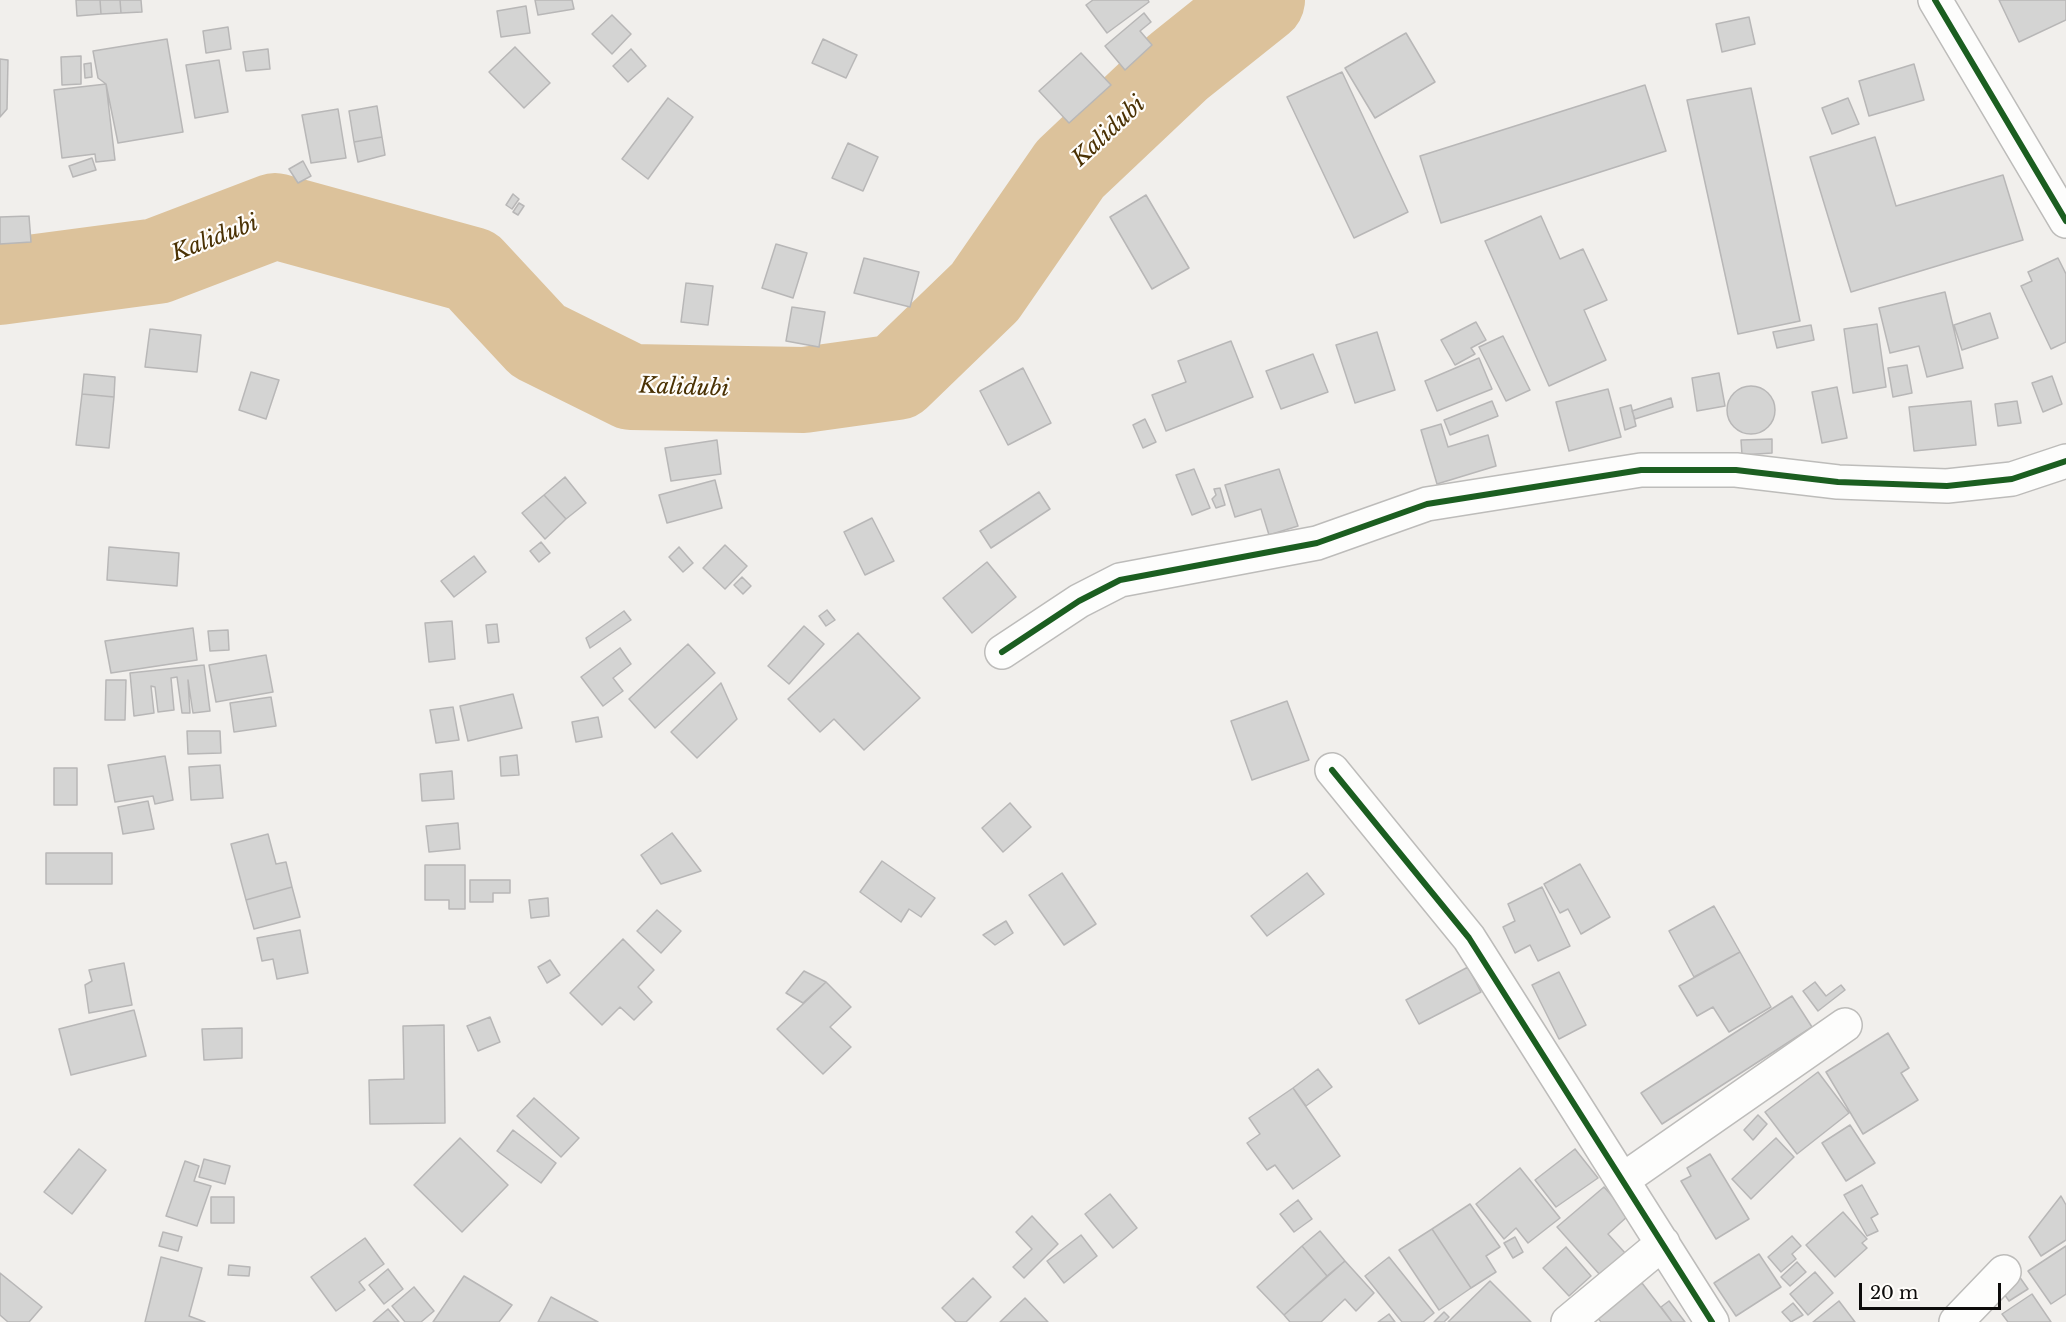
<!DOCTYPE html>
<html>
<head>
<meta charset="utf-8">
<style>
  body { margin:0 }
  #map { position:relative; width:2066px; height:1322px; overflow:hidden; background:#f1efec; font-family:"Libre Baskerville",serif }
  canvas { display:block }
  .scale { position:absolute; left:1859px; top:1283px; width:142px; height:27px; box-sizing:border-box; border:3px solid #0d0c0b; border-top:0; padding-left:8px; font-size:18px; line-height:21px; white-space:nowrap; color:#0d0c0b; -webkit-text-stroke:4px #fffdfa; paint-order:stroke }
</style>
</head>
<body>
<div id="map">
<canvas width="2066" height="1322"></canvas>
<div class="scale">20 m</div>
</div>
<script>
const g = document.querySelector('canvas').getContext('2d');
g.lineJoin = 'round';
function toPath(rows) {
  const path = new Path2D();
  for (const r of rows) {
    if (r.length === 3) {
      path.moveTo(r[0] + r[2], r[1]);
      path.arc(r[0], r[1], r[2], 0, 2 * Math.PI);
      continue;
    }
    path.moveTo(r[0], r[1]);
    for (let i = 2; i < r.length; i += 2) path.lineTo(r[i], r[i + 1]);
  }
  return path;
}
function trace(path, color, width, dash) {
  g.strokeStyle = color;
  g.lineWidth = width;
  g.lineCap = dash ? 'butt' : 'round';
  g.setLineDash(dash || []);
  g.stroke(path);
}
function fill(path, color) {
  g.fillStyle = color;
  g.fill(path, 'evenodd');
}
function label(font, color, halo, rows, align = 'center') {
  g.font = font + ' "Libre Baskerville",serif';
  g.lineWidth = 4.5;
  g.setLineDash([]);
  g.textBaseline = 'middle';
  g.strokeStyle = halo;
  g.fillStyle = color;
  for (const [text, x, y, turn = 0] of rows) {
    g.save();
    g.translate(x, y);
    g.rotate((+turn || 0) * Math.PI / 180);
    g.textAlign = isNaN(turn) ? turn : align;
    if (halo) g.strokeText(text, 0, 0);
    g.fillText(text, 0, 0);
    g.restore();
  }
}
trace(toPath([
  [0,282,157,261,275,216,472,270,538,341,631,387,804,390,897,377,985,292,1070,169,1178,67,1262,0]
]), '#dcc29b', 86);
const building = toPath([
  [76,0,100,0,101,14,77,16,76,0],
  [100,0,120,0,121,13,101,14,100,0],
  [120,0,141,0,142,12,121,13,120,0],
  [535,0,572,0,574,9,538,15,535,0],
  [1093,0,1148,0,1149,2,1107,33,1086,5,1093,0],
  [1999,0,2066,0,2066,20,2019,42,1999,0],
  [526,6,530,33,501,37,497,11,526,6],
  [1144,13,1151,22,1140,31,1152,45,1125,70,1105,46,1144,13],
  [612,15,631,34,612,54,592,34,612,15],
  [1749,17,1755,44,1722,52,1716,24,1749,17],
  [228,27,231,49,206,53,203,31,228,27],
  [1406,33,1435,82,1375,118,1345,68,1406,33],
  [167,39,183,132,118,143,106,84,98,78,93,51,167,39],
  [823,39,857,55,846,78,812,63,823,39],
  [515,47,550,83,524,108,489,72,515,47],
  [268,49,270,69,246,71,243,52,268,49],
  [631,49,646,66,628,82,613,66,631,49],
  [1081,53,1111,85,1069,123,1039,91,1081,53],
  [81,56,81,84,62,85,61,57,81,56],
  [0,59,8,60,7,109,0,117,0,59],
  [219,60,228,112,195,118,186,65,219,60],
  [91,63,92,77,85,78,84,64,91,63],
  [1914,64,1924,100,1869,116,1859,81,1914,64],
  [1342,72,1408,212,1354,238,1287,97,1342,72],
  [106,84,115,160,96,162,95,154,62,158,54,90,106,84],
  [1645,85,1666,151,1441,223,1420,156,1645,85],
  [1751,88,1800,321,1738,334,1687,100,1751,88],
  [668,98,693,117,648,179,622,159,668,98],
  [1848,98,1859,124,1832,134,1822,108,1848,98],
  [377,106,382,137,354,142,349,111,377,106],
  [338,109,346,158,311,163,302,115,338,109],
  [382,137,385,155,358,162,354,142,382,137],
  [1875,137,1896,206,2003,175,2023,240,1851,292,1810,157,1875,137],
  [848,143,878,157,863,191,832,178,848,143],
  [92,158,96,170,73,177,69,166,92,158],
  [303,161,311,176,298,183,289,169,303,161],
  [513,194,519,199,512,209,506,205,513,194],
  [1146,195,1189,268,1152,289,1110,217,1146,195],
  [519,203,524,206,518,215,513,212,519,203],
  [29,216,31,242,0,244,0,217,29,216],
  [1541,216,1560,259,1583,249,1607,300,1584,310,1606,360,1549,386,1485,241,1541,216],
  [776,244,807,253,793,298,762,288,776,244],
  [864,258,919,272,910,307,854,293,864,258],
  [2058,258,2066,274,2066,342,2051,349,2021,286,2032,281,2028,272,2058,258],
  [686,283,713,286,708,325,681,322,686,283],
  [1945,292,1963,368,1927,377,1919,346,1890,353,1879,308,1945,292],
  [792,307,825,312,819,347,786,341,792,307],
  [1990,313,1998,338,1962,350,1954,325,1990,313],
  [1476,322,1486,340,1471,348,1475,354,1455,365,1441,340,1476,322],
  [1877,324,1886,387,1853,393,1844,329,1877,324],
  [1811,325,1814,340,1777,348,1773,332,1811,325],
  [150,329,201,335,197,372,145,367,150,329],
  [1377,332,1395,390,1355,403,1336,345,1377,332],
  [1503,336,1530,390,1506,401,1479,347,1503,336],
  [1231,341,1253,397,1166,431,1152,395,1186,382,1178,361,1231,341],
  [1313,354,1328,392,1281,409,1266,371,1313,354],
  [1479,358,1492,389,1437,411,1425,381,1479,358],
  [1907,365,1912,393,1893,397,1888,368,1907,365],
  [1023,368,1051,423,1008,445,980,391,1023,368],
  [251,372,279,380,266,419,239,410,251,372],
  [1719,373,1725,406,1697,411,1692,378,1719,373],
  [84,374,115,377,114,397,82,394,84,374],
  [2052,376,2062,404,2043,412,2032,383,2052,376],
  [1751,410,24],
  [1837,387,1847,438,1822,443,1812,392,1837,387],
  [1608,389,1621,437,1569,451,1556,402,1608,389],
  [82,394,114,397,109,448,76,445,82,394],
  [1671,398,1673,407,1635,419,1632,411,1671,398],
  [1492,401,1498,416,1450,435,1444,420,1492,401],
  [1971,401,1976,445,1914,451,1909,407,1971,401],
  [2017,401,2021,423,1998,426,1995,404,2017,401],
  [1631,405,1636,426,1625,430,1620,408,1631,405],
  [1145,419,1156,442,1143,448,1133,425,1145,419],
  [1441,424,1448,447,1488,435,1496,466,1437,484,1421,430,1441,424],
  [1772,439,1772,453,1742,455,1741,440,1772,439],
  [717,440,721,474,671,481,665,448,717,440],
  [1194,469,1210,508,1192,515,1176,475,1194,469],
  [1279,469,1298,526,1269,535,1261,509,1235,517,1225,485,1279,469],
  [565,477,586,503,566,519,544,495,565,477],
  [715,480,722,508,667,523,659,495,715,480],
  [1220,488,1225,505,1216,508,1212,499,1216,495,1214,489,1220,488],
  [1039,492,1050,509,991,548,980,531,1039,492],
  [544,495,566,519,545,539,522,513,544,495],
  [872,518,894,561,865,575,844,532,872,518],
  [541,542,550,553,539,562,530,551,541,542],
  [725,545,747,566,725,589,703,568,725,545],
  [109,547,179,553,177,586,107,580,109,547],
  [679,547,693,563,683,572,669,557,679,547],
  [474,556,486,572,454,597,441,581,474,556],
  [987,562,1016,597,972,633,943,598,987,562],
  [742,577,751,586,743,594,734,585,742,577],
  [827,610,835,620,826,626,819,616,827,610],
  [624,611,631,620,590,648,586,638,624,611],
  [452,621,455,659,429,662,425,623,452,621],
  [497,624,499,642,488,643,486,625,497,624],
  [804,626,824,644,789,684,768,666,804,626],
  [193,628,197,660,111,673,105,641,193,628],
  [228,630,229,650,210,651,208,631,228,630],
  [858,633,920,698,864,750,834,719,820,732,788,699,858,633],
  [688,644,715,673,655,728,629,699,688,644],
  [620,648,631,664,613,678,623,691,603,706,581,677,620,648],
  [266,655,273,692,216,702,209,665,266,655],
  [204,665,210,711,193,713,188,680,190,713,182,713,177,677,171,678,174,710,158,712,155,687,151,686,154,713,134,716,130,673,204,665],
  [106,680,126,680,125,720,105,720,106,680],
  [721,683,737,719,697,758,671,732,721,683],
  [513,694,522,728,468,741,460,706,513,694],
  [271,697,276,726,234,732,230,703,271,697],
  [1287,701,1309,760,1252,780,1231,721,1287,701],
  [453,707,459,740,436,743,430,710,453,707],
  [598,717,602,737,576,742,572,722,598,717],
  [187,731,220,731,221,753,188,754,187,731],
  [517,755,519,775,501,776,500,757,517,755],
  [165,756,173,800,155,804,153,796,115,802,108,765,165,756],
  [220,765,223,798,191,800,189,767,220,765],
  [54,768,77,768,77,805,54,805,54,768],
  [452,771,454,799,422,801,420,774,452,771],
  [148,801,154,829,123,834,118,807,148,801],
  [1010,803,1031,827,1003,852,982,828,1010,803],
  [458,823,460,849,429,852,426,826,458,823],
  [672,833,701,871,661,884,641,855,672,833],
  [268,834,276,864,286,862,292,887,246,900,231,844,268,834],
  [46,853,112,853,112,884,46,884,46,853],
  [882,861,935,898,921,917,909,909,901,922,860,892,882,861],
  [1580,864,1610,917,1581,934,1568,909,1560,913,1544,884,1580,864],
  [425,865,465,865,465,909,449,909,449,900,425,900,425,865],
  [1062,873,1096,924,1064,945,1029,895,1062,873],
  [1307,873,1324,894,1267,936,1251,916,1307,873],
  [470,880,510,880,510,893,493,893,493,902,470,902,470,880],
  [292,887,300,917,254,929,246,900,292,887],
  [1542,887,1570,946,1538,961,1530,945,1515,953,1503,927,1515,921,1508,904,1542,887],
  [548,898,549,916,531,918,529,900,548,898],
  [1714,906,1740,952,1694,977,1669,931,1714,906],
  [657,910,681,931,661,953,637,931,657,910],
  [1006,921,1013,933,995,945,983,935,1006,921],
  [300,930,308,973,277,979,273,959,262,961,257,938,300,930],
  [623,939,654,970,638,987,652,1002,634,1020,620,1007,602,1025,570,993,623,939],
  [1740,952,1771,1007,1729,1032,1713,1007,1697,1016,1679,986,1740,952],
  [550,960,560,975,547,983,538,967,550,960],
  [124,963,132,1005,89,1013,85,985,92,981,89,970,124,963],
  [1468,967,1481,992,1419,1024,1406,1000,1468,967],
  [804,971,826,982,803,1003,786,993,804,971],
  [1559,972,1586,1025,1559,1039,1532,985,1559,972],
  [826,982,851,1007,830,1027,851,1047,823,1074,777,1029,826,982],
  [1815,982,1826,996,1841,985,1845,990,1818,1011,1803,991,1815,982],
  [1792,996,1812,1027,1662,1124,1641,1093,1792,996],
  [134,1010,146,1056,71,1075,59,1029,134,1010],
  [490,1017,500,1042,478,1051,467,1026,490,1017],
  [444,1025,445,1123,370,1124,369,1080,404,1079,403,1026,444,1025],
  [242,1028,242,1058,204,1060,202,1029,242,1028],
  [1888,1033,1909,1068,1901,1073,1918,1100,1863,1134,1826,1072,1888,1033],
  [1318,1069,1332,1087,1306,1106,1293,1088,1318,1069],
  [1818,1072,1849,1113,1797,1154,1765,1112,1818,1072],
  [1293,1088,1340,1156,1293,1189,1275,1165,1267,1170,1247,1143,1260,1134,1249,1118,1293,1088],
  [534,1098,579,1138,561,1157,517,1116,534,1098],
  [1758,1115,1767,1124,1753,1140,1744,1130,1758,1115],
  [1850,1125,1875,1163,1846,1181,1822,1143,1850,1125],
  [513,1130,556,1163,541,1183,497,1151,513,1130],
  [460,1138,508,1185,462,1232,414,1185,460,1138],
  [1776,1138,1794,1157,1751,1199,1732,1179,1776,1138],
  [79,1149,106,1170,72,1214,44,1192,79,1149],
  [1575,1149,1598,1178,1556,1207,1535,1180,1575,1149],
  [1710,1154,1749,1219,1716,1239,1681,1181,1691,1176,1687,1168,1710,1154],
  [204,1159,230,1166,225,1184,199,1177,204,1159],
  [185,1161,199,1166,194,1181,211,1186,197,1226,166,1216,185,1161],
  [1520,1168,1560,1218,1528,1243,1516,1228,1504,1239,1476,1204,1520,1168],
  [1862,1185,1878,1214,1871,1218,1878,1231,1867,1236,1844,1195,1862,1185],
  [1604,1187,1629,1215,1608,1234,1626,1254,1601,1276,1557,1227,1604,1187],
  [1110,1194,1137,1228,1113,1248,1085,1214,1110,1194],
  [2061,1196,2066,1205,2066,1240,2041,1256,2029,1237,2061,1196],
  [211,1197,234,1197,234,1223,211,1223,211,1197],
  [1298,1200,1312,1219,1294,1232,1280,1214,1298,1200],
  [1470,1204,1500,1247,1486,1256,1496,1272,1471,1288,1432,1229,1470,1204],
  [1843,1212,1867,1239,1862,1243,1867,1248,1835,1277,1806,1245,1843,1212],
  [1032,1216,1058,1244,1024,1278,1013,1267,1032,1249,1016,1232,1032,1216],
  [1432,1229,1471,1288,1439,1310,1399,1250,1432,1229],
  [1320,1231,1345,1261,1327,1276,1302,1246,1320,1231],
  [163,1232,182,1237,178,1251,159,1246,163,1232],
  [1081,1235,1097,1256,1064,1283,1047,1261,1081,1235],
  [1792,1236,1801,1246,1792,1254,1796,1259,1781,1272,1768,1257,1792,1236],
  [1515,1237,1523,1252,1513,1258,1504,1243,1515,1237],
  [365,1238,384,1264,359,1282,365,1290,336,1311,311,1277,365,1238],
  [1302,1246,1327,1276,1284,1315,1257,1287,1302,1246],
  [2066,1246,2066,1294,2051,1304,2028,1271,2066,1246],
  [1566,1247,1591,1276,1569,1296,1543,1268,1566,1247],
  [1759,1254,1781,1287,1736,1316,1714,1283,1759,1254],
  [161,1257,202,1268,189,1316,205,1322,145,1322,161,1257],
  [1389,1257,1434,1313,1423,1322,1402,1322,1365,1276,1389,1257],
  [1345,1261,1374,1293,1356,1311,1345,1299,1321,1322,1290,1322,1284,1315,1345,1261],
  [1797,1262,1806,1272,1790,1286,1781,1277,1797,1262],
  [229,1265,250,1267,249,1276,228,1275,229,1265],
  [388,1269,403,1289,384,1304,369,1285,388,1269],
  [2014,1269,2028,1289,2009,1301,2000,1288,2014,1269],
  [1815,1272,1833,1293,1808,1315,1790,1294,1815,1272],
  [0,1273,42,1307,29,1322,8,1322,0,1315,0,1273],
  [464,1276,512,1305,499,1322,433,1322,464,1276],
  [973,1278,991,1297,966,1322,956,1322,942,1308,973,1278],
  [1490,1281,1531,1322,1448,1322,1490,1281],
  [1642,1283,1672,1322,1601,1322,1597,1317,1642,1283],
  [414,1287,434,1311,421,1322,405,1322,392,1306,414,1287],
  [2032,1294,2051,1322,2008,1322,2002,1314,2032,1294],
  [551,1297,598,1322,538,1322,551,1297],
  [1025,1298,1048,1322,1000,1322,1025,1298],
  [1669,1301,1685,1322,1672,1322,1661,1307,1669,1301],
  [1839,1301,1855,1322,1813,1322,1839,1301],
  [1793,1303,1803,1315,1791,1322,1782,1312,1793,1303],
  [388,1309,399,1322,373,1322,388,1309],
  [1444,1312,1449,1317,1444,1322,1434,1322,1444,1312],
  [1389,1314,1395,1322,1378,1322,1389,1314]
]);
fill(building, '#d4d4d3');
trace(building, '#b8b7b7', 1.5);
const street = toPath([
  [1935,0,2066,221],
  [1002,652,1079,601,1120,580,1317,543,1427,504,1641,470,1736,470,1838,482,1947,486,2012,479,2066,461],
  [1332,770,1469,938,1712,1322],
  [1624,1179,1845,1025],
  [1568,1322,1663,1243],
  [1956,1322,2004,1272]
]);
trace(street, '#bdbcba', 36);
trace(street, '#fdfdfc', 33);
trace(toPath([
  [1935,0,2066,221],
  [1002,652,1079,601,1120,580,1317,543,1427,504,1641,470,1736,470,1838,482,1947,486,2012,479,2066,461],
  [1332,770,1469,938,1712,1322]
]), '#1b5e20', 6);
label('italic 22px', '#4a3103', '#fffdfa', [
  ["Kalidubi",1109,132,-43],
  ["Kalidubi",215,239,-21],
  ["Kalidubi",684,388,2]
]);
</script>
</body>
</html>
